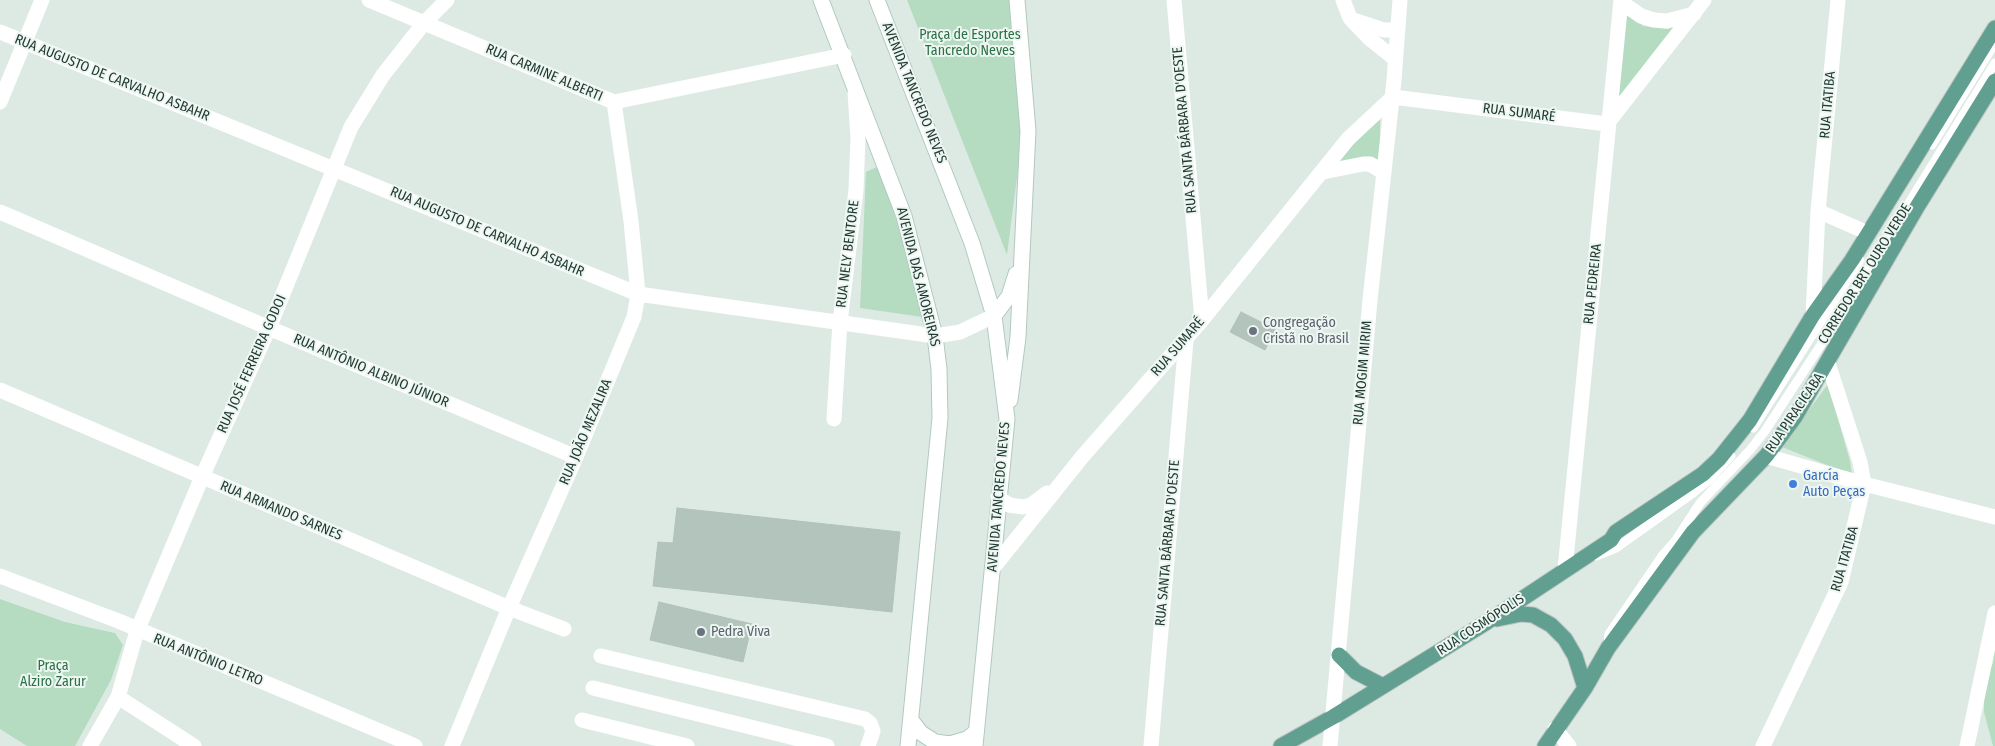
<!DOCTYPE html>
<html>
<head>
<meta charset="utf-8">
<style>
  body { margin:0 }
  canvas { display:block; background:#ddeae4 }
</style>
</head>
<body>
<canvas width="1995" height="746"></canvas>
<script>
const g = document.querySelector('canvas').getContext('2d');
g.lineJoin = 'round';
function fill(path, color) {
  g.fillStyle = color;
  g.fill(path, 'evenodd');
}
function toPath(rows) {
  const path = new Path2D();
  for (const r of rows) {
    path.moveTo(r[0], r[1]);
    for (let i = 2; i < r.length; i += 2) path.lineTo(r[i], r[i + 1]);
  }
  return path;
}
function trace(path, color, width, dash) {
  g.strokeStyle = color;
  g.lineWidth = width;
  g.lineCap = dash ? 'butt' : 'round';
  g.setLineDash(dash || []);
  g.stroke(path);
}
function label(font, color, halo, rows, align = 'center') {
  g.font = font + ' "Fira Sans Condensed",sans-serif';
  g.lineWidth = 4;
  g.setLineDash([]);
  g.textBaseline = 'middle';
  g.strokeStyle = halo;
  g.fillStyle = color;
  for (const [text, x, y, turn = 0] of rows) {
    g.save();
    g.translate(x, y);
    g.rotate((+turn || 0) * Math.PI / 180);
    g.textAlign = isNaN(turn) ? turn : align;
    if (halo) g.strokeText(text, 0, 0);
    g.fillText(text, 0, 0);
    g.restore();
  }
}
fill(toPath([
  [907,0,1010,0,1023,131,1007,255],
  [1624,11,1643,26,1668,29,1681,23,1614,107],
  [1380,116,1380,165,1337,162],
  [879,166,917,285,922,317,860,308,866,172],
  [1828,384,1850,461,1852,475,1782,447],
  [0,599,65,622,115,633,123,645,111,680,75,746,27,746,0,729],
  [1995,649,1995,746,1993,746,1984,712,1984,687,1993,663]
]), '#b5dcc0');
const building = toPath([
  [1241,312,1275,329,1265,350,1230,332,1241,312],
  [677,508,900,532,892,612,653,586,658,542,673,543,677,508],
  [659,602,752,624,743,662,650,640,659,602]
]);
fill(building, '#b3c4bd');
trace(building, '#b0c3bb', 1);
const secondary = toPath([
  [821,0,904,216,935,336,939,369,940,418,908,746],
  [877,0,972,243,994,316,1007,419,975,746],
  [994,316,1009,296,1016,274],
  [1010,400,1018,337,1028,131,1017,0],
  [911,720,921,733,935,742,950,744,967,739,976,732]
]);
const primary = toPath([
  [1497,619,1521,614,1533,615,1551,625,1565,639,1575,656,1585,688],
  [1339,655,1356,672,1383,686],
  [1281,746,1333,717,1487,622,1611,540,1616,532,1703,474,1719,459,1750,420,1813,315,1852,260,1995,28],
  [1545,746,1585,688,1608,648,1693,532,1766,456,1795,417,1917,207,1995,81]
]);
trace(secondary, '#b1c9c1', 17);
trace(primary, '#bcc4c2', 17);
trace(toPath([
  [1932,145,1995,43],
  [1753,428,1860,260],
  [1596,556,1616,548,1693,493,1709,480,1731,456],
  [1608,643,1609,634,1662,556,1676,540,1700,503,1750,450,1765,431,1835,323,1995,63]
]), '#fff', 9);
trace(toPath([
  [369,0,614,102,844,55],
  [1174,0,1202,320],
  [1343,0,1350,18,1370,39,1395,59],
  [1621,2,1641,16,1654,20,1667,21,1694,14],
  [1354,20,1384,30,1398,30],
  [0,32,638,294,935,336,960,332,994,316],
  [0,102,42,0],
  [1323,172,1363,164,1370,164,1383,172],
  [1818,211,1868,233],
  [0,212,269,328,576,457],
  [1813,315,1818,211,1838,0],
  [0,390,509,608,564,629],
  [834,419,840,322,856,190,858,138,855,92],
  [1766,456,1864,484,1995,517],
  [998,497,1009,505,1023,507,1031,505,1047,493],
  [993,568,1082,457,1202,320,1348,139,1393,97,1607,124,1704,0],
  [1565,569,1621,0],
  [0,576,121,622,415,746],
  [601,656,865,719,870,723,873,731,868,746],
  [593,688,827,746],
  [118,697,194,746],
  [582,720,687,746],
  [1555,729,1569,746],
  [90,746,118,697,137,631,202,477,269,328,351,127,383,75,424,23,447,0],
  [452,746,509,608,576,457,634,317,638,294,631,221,614,102],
  [1151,746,1186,340],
  [1330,746,1370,300,1394,80,1400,0],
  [1763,746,1841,582,1864,484,1860,462,1828,363],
  [1967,746,1995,613]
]), '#fff', 15);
trace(secondary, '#fff', 15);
trace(primary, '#61a091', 15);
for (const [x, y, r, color] of [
  [1253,331,5,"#6b7280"],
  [1793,484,5,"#3f7fe0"],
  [701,632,5,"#6b7280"]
]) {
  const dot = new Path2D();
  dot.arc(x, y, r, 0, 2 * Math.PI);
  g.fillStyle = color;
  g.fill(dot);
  trace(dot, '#eef6f2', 2);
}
label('14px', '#297045', '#eef6f2', [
  ["Praça de Esportes",970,35],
  ["Tancredo Neves",970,51],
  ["Praça",53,666],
  ["Alziro Zarur",53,682]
]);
label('14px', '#1f3932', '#eef6f2', [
  ["RUA CARMINE ALBERTI",544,73,23],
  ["RUA AUGUSTO DE CARVALHO ASBAHR",112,78,22],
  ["AVENIDA TANCREDO NEVES",914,93,68],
  ["RUA ITATIBA",1828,105,-85],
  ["RUA SUMARÉ",1519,113,7],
  ["RUA SANTA BÁRBARA D'OESTE",1185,130,-95],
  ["RUA AUGUSTO DE CARVALHO ASBAHR",487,232,23],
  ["RUA NELY BENTORE",848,254,-83],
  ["CORREDOR BRT OURO VERDE",1865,274,-58],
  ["AVENIDA DAS AMOREIRAS",918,277,76],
  ["RUA PEDREIRA",1593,284,-84],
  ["RUA SUMARÉ",1178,347,-49],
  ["RUA JOSÉ FERREIRA GODOI",252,364,-66],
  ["RUA ANTÔNIO ALBINO JÚNIOR",371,371,23],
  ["RUA MOGIM MIRIM",1363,373,-85],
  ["RUA PIRACICABA",1795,413,-56],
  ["RUA JOÃO MEZALIRA",586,432,-67],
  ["AVENIDA TANCREDO NEVES",999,497,-85],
  ["RUA ARMANDO SARNES",281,511,23],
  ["RUA SANTA BÁRBARA D'OESTE",1168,543,-85],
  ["RUA ITATIBA",1845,559,-74],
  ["RUA COSMÓPOLIS",1481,625,-33],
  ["RUA ANTÔNIO LETRO",208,660,22]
]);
label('14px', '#5b616d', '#eef6f2', [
  ["Congregação",1263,323],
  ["Cristã no Brasil",1263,339],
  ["Pedra Viva",711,632]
], 'left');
label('14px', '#366cbe', '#eef6f2', [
  ["García",1803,476],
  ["Auto Peças",1803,492]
], 'left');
</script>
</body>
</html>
